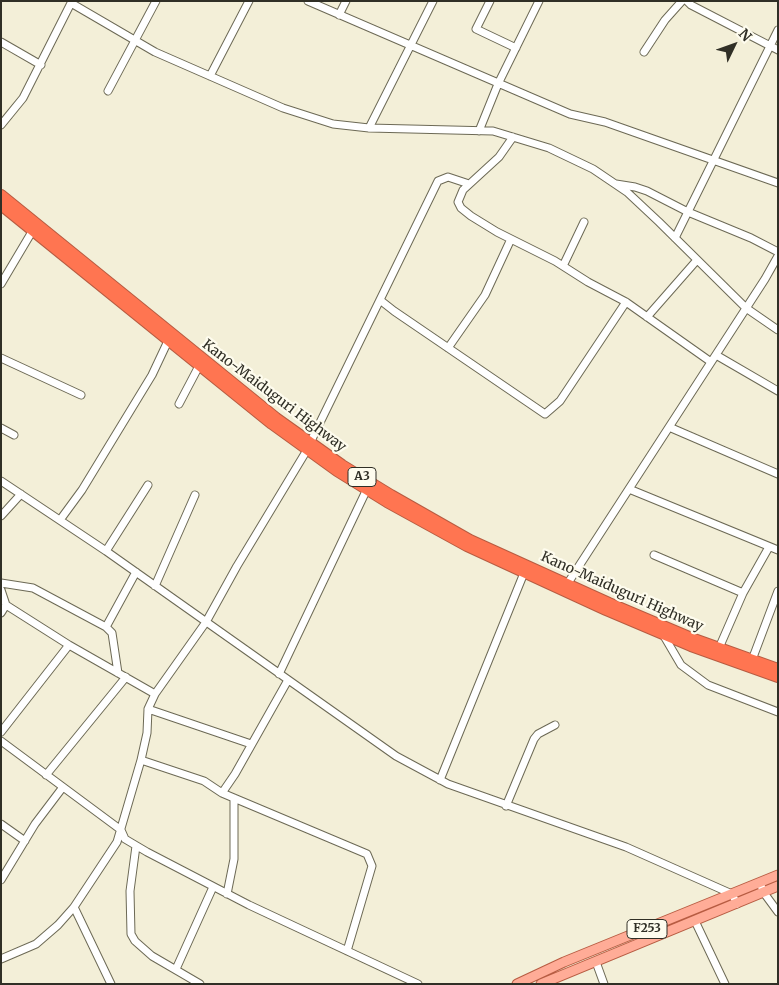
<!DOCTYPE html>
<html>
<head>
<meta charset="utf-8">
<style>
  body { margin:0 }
  #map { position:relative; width:779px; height:985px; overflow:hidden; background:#f3efd8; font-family:Merriweather,serif }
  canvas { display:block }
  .frame { position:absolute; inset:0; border:2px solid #302f26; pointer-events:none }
  .north { position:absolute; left:709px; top:20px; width:50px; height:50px; -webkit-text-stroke:4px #fefcee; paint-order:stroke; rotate:48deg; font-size:14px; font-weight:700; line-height:20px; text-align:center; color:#302f26 }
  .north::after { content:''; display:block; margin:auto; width:18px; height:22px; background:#302f26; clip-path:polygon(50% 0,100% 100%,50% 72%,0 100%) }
</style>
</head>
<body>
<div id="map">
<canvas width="779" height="985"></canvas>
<div class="frame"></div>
<div class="north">N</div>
</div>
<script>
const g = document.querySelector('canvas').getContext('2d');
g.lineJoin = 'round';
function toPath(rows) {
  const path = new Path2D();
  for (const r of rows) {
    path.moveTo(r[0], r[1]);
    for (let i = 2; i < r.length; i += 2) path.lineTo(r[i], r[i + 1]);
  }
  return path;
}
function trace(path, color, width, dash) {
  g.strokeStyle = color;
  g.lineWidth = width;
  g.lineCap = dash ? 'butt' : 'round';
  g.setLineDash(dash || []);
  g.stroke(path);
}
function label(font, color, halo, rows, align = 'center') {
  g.font = font + ' Merriweather,serif';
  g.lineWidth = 4.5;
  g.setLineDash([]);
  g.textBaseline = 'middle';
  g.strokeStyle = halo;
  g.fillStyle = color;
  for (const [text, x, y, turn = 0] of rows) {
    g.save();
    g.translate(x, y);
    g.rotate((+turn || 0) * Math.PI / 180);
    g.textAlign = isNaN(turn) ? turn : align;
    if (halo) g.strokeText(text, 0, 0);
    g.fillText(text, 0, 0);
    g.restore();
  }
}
const minor = toPath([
  [308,1,570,114,605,122,778,183],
  [490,1,476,29,516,48],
  [687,1,691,5,778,50],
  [339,15,346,1],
  [1,42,41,65],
  [644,52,665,20,682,1],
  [210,76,249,1],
  [108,91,156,1],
  [1,125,23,98,71,3,155,52,283,108,333,124,369,128,493,131,549,148,593,169,627,192,659,222,746,308,778,330],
  [369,128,433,1],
  [479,131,498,84,539,1],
  [513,137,499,157,463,190,458,202,461,208,471,216,497,232,555,261,588,282,626,302,711,362],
  [616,184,635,187,647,191,688,212,751,238,778,252],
  [675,238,778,30],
  [563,266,584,222],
  [1,284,33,230],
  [380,300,394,311,545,414,560,401,626,302],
  [647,317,697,260],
  [448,348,485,295,511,239],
  [716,355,778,391],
  [1,358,81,395],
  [179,404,199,366],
  [669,427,778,474],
  [1,428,14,435],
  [310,443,438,181,448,177,469,184],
  [1,481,106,551,396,756,448,784,626,847,732,894,737,904],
  [629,489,778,550],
  [1,516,21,494],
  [60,520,82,490,152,375,168,341],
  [106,551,148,485],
  [654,555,743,593],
  [1,583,33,588,106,627,112,633,118,673],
  [155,586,195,495],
  [566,586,765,279,778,256],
  [1,590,6,605,69,645,155,694],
  [1,613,6,605],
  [106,627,136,572],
  [664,636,681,665,708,685,778,712],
  [719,648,743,593,769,547],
  [752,660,778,591],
  [279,674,367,489],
  [148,709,251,744],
  [1,732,69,645],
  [1,741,121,830,125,839,147,852,249,905,418,984],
  [141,760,204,781,222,793,367,854,372,866,347,951],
  [46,775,126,677],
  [440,780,524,573],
  [222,793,235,774,288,680],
  [506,806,534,739,538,734,555,725],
  [1,824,25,841],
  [136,846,130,891,131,934,135,941,152,956,200,984],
  [1,880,35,824,63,787],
  [760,883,764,893,778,912],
  [227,894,234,859,234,798],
  [74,907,111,984],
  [695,921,725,984],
  [1,959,36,944,58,925,74,907,117,842,141,760,147,733,148,709,155,694,206,622,237,566,307,450],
  [596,962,604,984],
  [176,969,213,887]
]);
const major = toPath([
  [517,984,564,962,778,875],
  [541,984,778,886]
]);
const highway = toPath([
  [1,195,276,418,342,465,391,495,470,540,609,603,694,639,778,669],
  [1,205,272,424,337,471,387,502,467,546,606,610,691,646,778,677]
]);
trace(minor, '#6c6955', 9);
trace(major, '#b75c42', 11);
trace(highway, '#b75c42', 12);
trace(minor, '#fff', 7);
trace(major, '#ffac97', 9);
trace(highway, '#ff7551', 10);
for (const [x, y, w] of [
  [362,477,28],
  [647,929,40]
]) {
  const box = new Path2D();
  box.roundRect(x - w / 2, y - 9.5, w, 19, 4);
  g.fillStyle = '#fefcee';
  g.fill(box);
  trace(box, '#302f26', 1);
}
label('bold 12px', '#302f26', null, [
  ["A3",362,477],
  ["F253",647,929]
]);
label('14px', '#302f26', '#fefcee', [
  ["Kano-Maiduguri Highway",274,396,37],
  ["Kano-Maiduguri Highway",622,592,24]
]);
</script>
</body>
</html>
